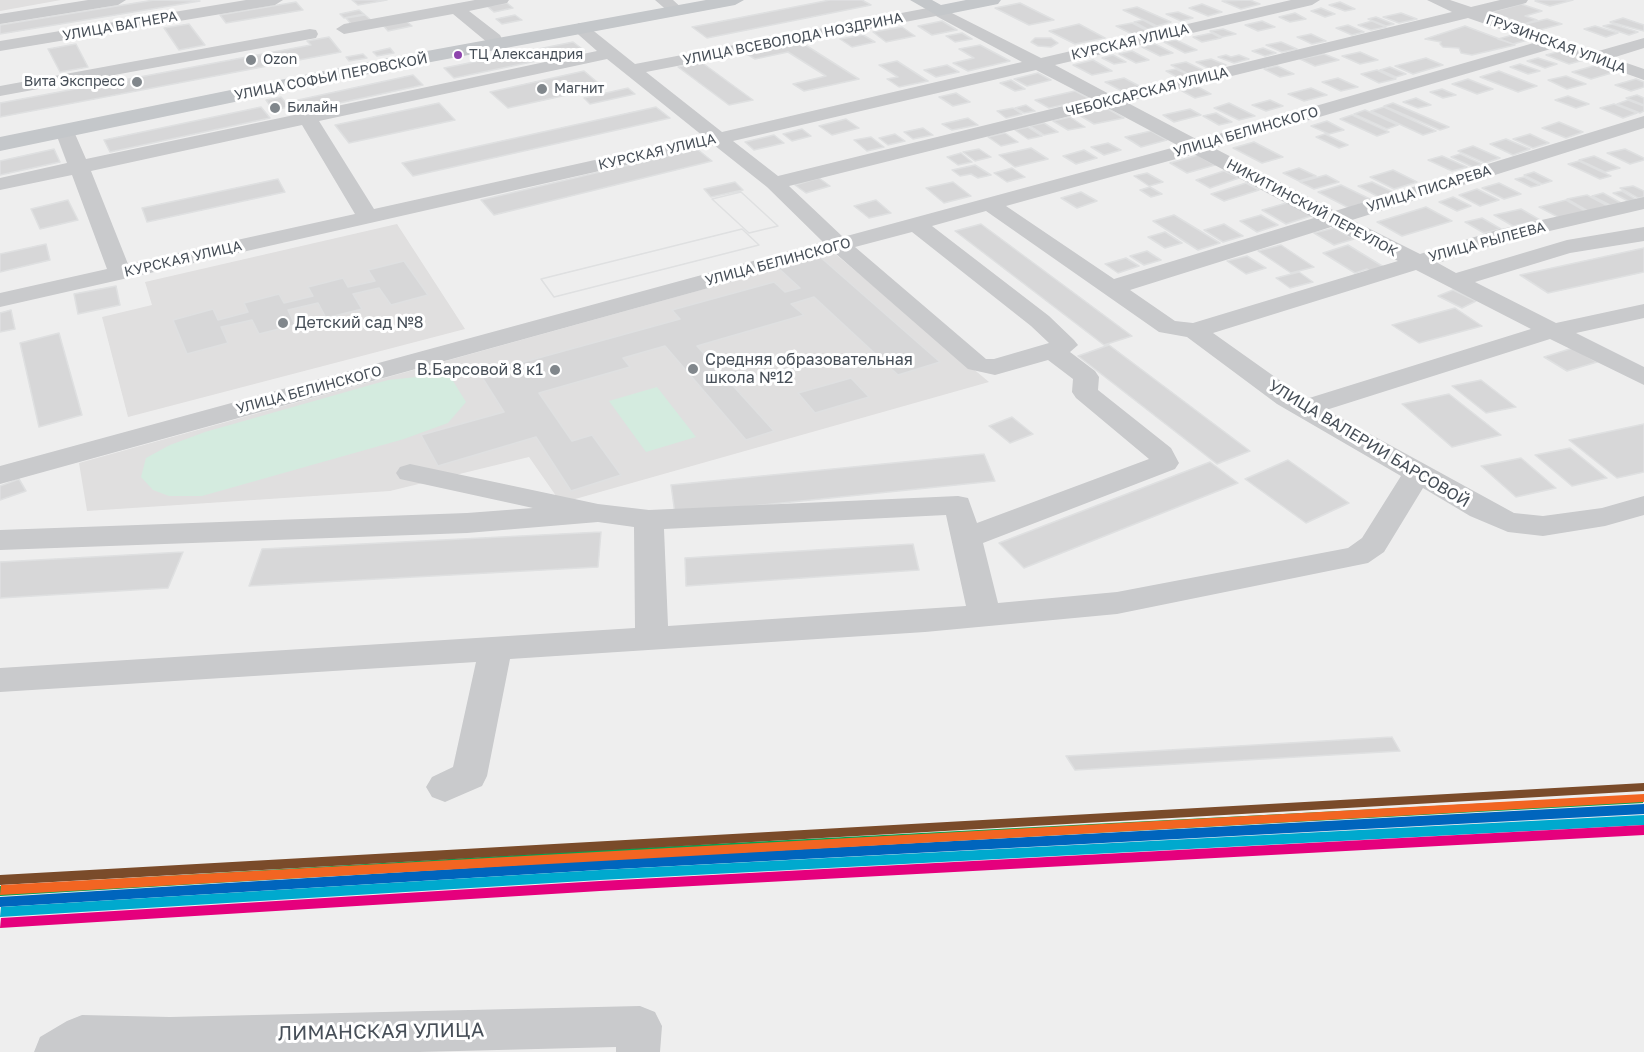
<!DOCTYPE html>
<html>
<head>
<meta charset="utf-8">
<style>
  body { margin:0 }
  canvas { display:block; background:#eee }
</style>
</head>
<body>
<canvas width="1644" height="1052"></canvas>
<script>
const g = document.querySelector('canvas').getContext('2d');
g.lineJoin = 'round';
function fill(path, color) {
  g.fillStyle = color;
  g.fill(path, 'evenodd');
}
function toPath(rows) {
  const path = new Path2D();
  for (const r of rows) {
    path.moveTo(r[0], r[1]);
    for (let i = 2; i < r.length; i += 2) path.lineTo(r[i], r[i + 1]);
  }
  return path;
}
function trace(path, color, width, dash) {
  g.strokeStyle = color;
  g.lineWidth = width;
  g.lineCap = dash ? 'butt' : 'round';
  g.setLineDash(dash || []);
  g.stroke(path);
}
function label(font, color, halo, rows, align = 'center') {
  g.font = font + ' "Golos Text",sans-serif';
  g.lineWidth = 6;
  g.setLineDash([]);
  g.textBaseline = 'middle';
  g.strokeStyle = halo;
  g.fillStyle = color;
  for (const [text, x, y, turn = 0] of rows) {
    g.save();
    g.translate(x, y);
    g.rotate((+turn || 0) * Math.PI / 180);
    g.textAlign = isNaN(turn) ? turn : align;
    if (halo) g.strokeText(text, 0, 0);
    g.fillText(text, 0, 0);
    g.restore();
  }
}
fill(toPath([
  [0,0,61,0,0,11],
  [397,224,465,329,128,417,102,317,152,305,145,282],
  [834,253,989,382,561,503,529,457,390,491,87,511,79,463]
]), '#e0dfdf');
fill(toPath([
  [427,376,450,376,466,402,448,423,404,439,202,496,169,496,153,490,141,477,146,458,170,445,205,432,388,380],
  [657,387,696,437,646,452,609,401]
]), '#d4ebdf');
const building = toPath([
  [154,0,200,1,0,34,0,25,154,0],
  [352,0,387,0,358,5,352,0],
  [830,0,862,0,871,5,707,38,692,27,830,0],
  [1250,0,1260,4,1241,9,1222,1,1250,0],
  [1537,0,1573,0,1550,6,1535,1,1537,0],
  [296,2,303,10,226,23,220,15,296,2],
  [1340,2,1355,9,1345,11,1329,5,1340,2],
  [507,3,513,8,494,12,487,6,507,3],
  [1020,3,1054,20,1029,25,995,8,1020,3],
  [1202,4,1222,12,1208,16,1189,8,1202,4],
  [1521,4,1542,11,1525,16,1537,20,1524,24,1491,12,1521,4],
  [1137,7,1171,22,1157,26,1123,10,1137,7],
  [1321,8,1335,14,1325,17,1311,11,1321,8],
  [359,10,364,14,344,18,340,14,359,10],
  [1178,12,1193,18,1181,21,1166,14,1178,12],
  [1295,13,1306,19,1290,22,1279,17,1295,13],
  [1401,13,1417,19,1399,23,1383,17,1401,13],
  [365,15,372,21,352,25,346,18,365,15],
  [515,15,522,20,502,24,496,19,515,15],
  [1376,17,1394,24,1386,26,1368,19,1376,17],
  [1623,18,1644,25,1644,31,1610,22,1623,18],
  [1547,19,1562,24,1539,30,1525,24,1547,19],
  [405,20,412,26,388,31,382,24,405,20],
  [1143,20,1156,27,1147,29,1134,22,1143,20],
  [942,21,957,30,932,35,918,26,942,21],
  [1262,21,1275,27,1258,31,1245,25,1262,21],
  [1372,21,1386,27,1371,30,1358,25,1372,21],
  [1132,23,1148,31,1132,34,1116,26,1132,23],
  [189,24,205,45,179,50,164,28,189,24],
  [1079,24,1105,38,1075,44,1049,31,1079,24],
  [1612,24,1638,32,1629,35,1603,26,1612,24],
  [1348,25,1364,32,1352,35,1336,28,1348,25],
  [1465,26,1513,44,1515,45,1472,55,1461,53,1459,48,1443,47,1440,44,1441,42,1425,39,1465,26],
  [1595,26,1618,33,1606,37,1584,29,1595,26],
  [902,27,915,36,886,42,873,32,902,27],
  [1223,29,1236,34,1222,37,1210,31,1223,29],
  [962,33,972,39,955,42,946,36,962,33],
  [1212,33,1221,38,1202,42,1193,37,1212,33],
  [1311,34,1326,41,1312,44,1297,37,1311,34],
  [863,35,875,42,852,47,840,39,863,35],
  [1513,35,1528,40,1513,44,1498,39,1513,35],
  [329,37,341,52,0,117,0,103,311,45,307,41,329,37],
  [1035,38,1051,38,1058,43,1051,47,1038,46,1031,42,1035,38],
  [1176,40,1197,50,1185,53,1164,42,1176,40],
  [799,41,859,79,804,91,793,84,826,76,788,52,755,59,745,53,799,41],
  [573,42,585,51,454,78,444,68,573,42],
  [1281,42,1297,49,1282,52,1266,45,1281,42],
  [76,44,88,67,60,72,48,49,76,44],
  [1155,44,1173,53,1160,56,1142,47,1155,44],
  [980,45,1010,61,968,71,953,63,974,58,959,49,980,45],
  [390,48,394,53,377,56,373,52,390,48],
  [1263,48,1276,53,1265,56,1252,51,1263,48],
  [1132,51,1149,60,1136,63,1119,54,1132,51],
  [1561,51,1584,60,1569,64,1546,55,1561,51],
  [1360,52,1378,60,1360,64,1342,56,1360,52],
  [363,54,367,58,349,61,346,57,363,54],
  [1324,54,1339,60,1315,66,1300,59,1324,54],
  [1113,55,1126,62,1114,64,1102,58,1113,55],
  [1226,55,1231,57,1239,55,1249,59,1234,63,1218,57,1226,55],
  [1426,58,1443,65,1413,74,1395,66,1426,58],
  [1538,58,1557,64,1545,68,1527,61,1538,58],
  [1211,59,1226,65,1210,69,1196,62,1211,59],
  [1093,60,1112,71,1092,75,1073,65,1093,60],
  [897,61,928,81,899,87,887,79,898,77,879,65,897,61],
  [701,62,753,100,729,105,678,67,701,62],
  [1186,62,1205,71,1190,75,1171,65,1186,62],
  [1520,64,1540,71,1528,74,1510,67,1520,64],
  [947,65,959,72,936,77,924,70,947,65],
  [1597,65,1615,72,1591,79,1572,72,1597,65],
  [1277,66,1294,74,1280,77,1264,69,1277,66],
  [1390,67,1406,74,1396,77,1380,70,1390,67],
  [1176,69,1189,75,1179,78,1166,71,1176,69],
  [1377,70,1396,79,1379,83,1361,74,1377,70],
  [584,71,603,87,508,108,490,92,584,71],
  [1499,71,1537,86,1518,92,1480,77,1499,71],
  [1038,73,1051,80,1027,86,1014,79,1038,73],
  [413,75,423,85,307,110,298,100,413,75],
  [1566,76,1586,84,1567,89,1548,80,1566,76],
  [1124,78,1141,87,1122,91,1105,82,1124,78],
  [1338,78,1358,87,1341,91,1322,82,1338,78],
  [1468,79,1493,89,1477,94,1452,84,1468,79],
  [1636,79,1644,82,1644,87,1631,91,1615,85,1636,79],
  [1011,80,1025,89,1015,91,1000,83,1011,80],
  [1198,87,1211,94,1195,98,1182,91,1198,87],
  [628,88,635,94,590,104,584,98,628,88],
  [1311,88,1327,95,1304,101,1288,94,1311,88],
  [1442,89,1456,95,1443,98,1430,92,1442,89],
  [1075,91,1090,99,1049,108,1035,100,1075,91],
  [956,93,970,102,953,106,939,97,956,93],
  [1637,95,1644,98,1644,105,1626,98,1637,95],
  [1568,96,1589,104,1576,108,1555,100,1568,96],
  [281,97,289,107,273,110,266,100,281,97],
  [1416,98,1431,105,1418,108,1403,102,1416,98],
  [1270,100,1283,106,1266,111,1252,105,1270,100],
  [1628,100,1644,106,1644,111,1640,113,1617,104,1628,100],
  [439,103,455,120,349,143,335,125,439,103],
  [1229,103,1255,116,1239,120,1214,108,1229,103],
  [1393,103,1449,127,1440,130,1384,106,1393,103],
  [1614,104,1637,113,1623,118,1600,108,1614,104],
  [1026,105,1035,111,1024,113,1015,108,1026,105],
  [261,107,270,118,110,152,104,140,261,107],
  [656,107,670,118,413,176,402,163,656,107],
  [1384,107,1436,131,1423,135,1371,111,1384,107],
  [1013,108,1022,114,1006,118,997,111,1013,108],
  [1108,109,1124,118,1094,124,1079,115,1108,109],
  [1190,109,1201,115,1174,122,1163,115,1190,109],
  [1365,110,1398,125,1387,129,1354,114,1365,110],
  [1216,113,1232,122,1219,125,1203,116,1216,113],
  [1352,115,1389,132,1377,136,1340,119,1352,115],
  [1070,117,1085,127,1068,130,1053,121,1070,117],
  [968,118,978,125,952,130,942,124,968,118],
  [846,119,859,128,832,135,819,126,846,119],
  [1327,121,1344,130,1329,134,1311,126,1327,121],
  [1559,122,1583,132,1566,138,1542,128,1559,122],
  [1044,123,1058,132,1044,135,1030,126,1044,123],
  [1028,127,1042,136,1028,139,1015,130,1028,127],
  [923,128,933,135,913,139,904,132,923,128],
  [802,129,811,136,792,141,783,134,802,129],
  [1151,131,1167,140,1141,147,1125,137,1151,131],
  [1005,133,1018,142,1001,146,988,137,1005,133],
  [895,134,905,141,888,145,879,138,895,134],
  [1325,134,1348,145,1339,148,1316,137,1325,134],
  [1530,134,1549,143,1533,148,1513,139,1530,134],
  [774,135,784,143,754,150,745,142,774,135],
  [871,137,884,147,867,151,854,140,871,137],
  [1506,139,1530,149,1513,155,1490,144,1506,139],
  [1254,142,1283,157,1262,163,1233,148,1254,142],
  [1108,143,1121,150,1104,155,1091,147,1108,143],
  [1473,146,1500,158,1485,163,1458,151,1473,146],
  [1031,148,1048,159,1015,167,999,155,1031,148],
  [54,149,60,162,0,175,0,161,54,149],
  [697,149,712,161,494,215,481,200,697,149],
  [979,149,991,157,975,161,963,152,979,149],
  [1625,149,1644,158,1644,160,1630,164,1607,153,1625,149],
  [1084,150,1097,158,1076,164,1063,156,1084,150],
  [961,153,972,162,958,165,947,157,961,153],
  [1460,154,1482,164,1473,167,1451,157,1460,154],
  [1198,155,1215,165,1187,173,1170,163,1198,155],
  [1442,156,1467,167,1452,171,1428,160,1442,156],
  [1594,156,1620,168,1605,172,1579,160,1594,156],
  [1579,161,1611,176,1600,179,1568,164,1579,161],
  [975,165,991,175,978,178,971,174,960,176,952,170,975,165],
  [1012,168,1025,177,1007,182,994,173,1012,168],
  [1299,168,1316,176,1299,181,1283,173,1299,168],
  [1393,170,1417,182,1394,189,1370,177,1393,170],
  [1224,171,1239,178,1210,188,1196,180,1224,171],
  [1534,172,1552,181,1542,184,1524,175,1534,172],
  [1147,173,1163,182,1149,186,1134,176,1147,173],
  [1326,175,1339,182,1314,189,1300,182,1326,175],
  [1524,177,1540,185,1531,187,1515,179,1524,177],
  [819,178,830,186,806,193,795,185,819,178],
  [278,179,285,192,147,222,142,208,278,179],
  [735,182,743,190,711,197,704,189,735,182],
  [953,182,971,196,944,203,926,188,953,182],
  [1372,182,1393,192,1379,197,1358,186,1372,182],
  [1246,183,1259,190,1224,201,1211,194,1246,183],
  [1499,183,1521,194,1504,199,1482,188,1499,183],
  [1341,185,1372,200,1349,208,1318,192,1341,185],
  [1633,186,1644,191,1644,197,1638,198,1620,188,1633,186],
  [1150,187,1162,194,1151,197,1140,190,1150,187],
  [1477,189,1499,200,1480,206,1459,195,1477,189],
  [1622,191,1637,200,1628,201,1613,193,1622,191],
  [741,192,778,226,749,233,712,199,741,192],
  [741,192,778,226,749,233,712,199,741,192],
  [1081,192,1097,201,1077,208,1061,198,1081,192],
  [1603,193,1621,203,1610,205,1592,196,1603,193],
  [1587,195,1608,206,1588,211,1567,199,1587,195],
  [1453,197,1471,206,1457,211,1439,202,1453,197],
  [68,200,78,220,40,229,31,209,68,200],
  [876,200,891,213,869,218,854,206,876,200],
  [1566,200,1587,212,1560,218,1539,207,1566,200],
  [1290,202,1314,215,1286,224,1262,210,1290,202],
  [1426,207,1452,221,1402,236,1377,222,1426,207],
  [1521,209,1540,220,1513,226,1494,215,1521,209],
  [1174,215,1220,243,1198,250,1153,221,1174,215],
  [1261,215,1278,225,1257,232,1240,221,1261,215],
  [1482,218,1501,229,1484,233,1465,222,1482,218],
  [981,224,1132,336,1104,345,955,231,981,224],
  [1224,224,1243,236,1223,242,1204,230,1224,224],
  [1334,228,1354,239,1334,245,1314,233,1334,228],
  [742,229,759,245,554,297,541,279,742,229],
  [742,229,759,245,554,297,541,279,742,229],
  [1165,232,1182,243,1165,248,1148,237,1165,232],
  [46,244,50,260,0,272,0,254,46,244],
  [1281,245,1314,267,1291,273,1258,251,1281,245],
  [1348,245,1387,269,1373,273,1367,269,1355,273,1323,253,1348,245],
  [1644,248,1644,272,1548,293,1520,275,1644,248],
  [1147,251,1161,260,1144,265,1130,256,1147,251],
  [818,255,940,362,898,375,814,297,791,304,804,315,697,346,774,431,746,440,665,346,623,358,630,367,539,393,572,441,592,435,621,475,571,491,536,437,438,466,421,435,504,412,480,374,680,319,672,310,774,282,785,292,800,288,776,266,818,255],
  [1247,256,1266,268,1246,274,1227,261,1247,256],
  [1126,258,1139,266,1118,273,1105,264,1126,258],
  [404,261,428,295,391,305,379,288,353,294,362,309,326,318,318,303,288,310,295,325,259,334,252,320,221,327,228,343,187,354,173,320,213,309,218,320,248,312,244,303,279,294,284,303,313,296,308,287,343,278,348,287,375,281,368,270,404,261],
  [1299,272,1313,282,1290,288,1276,278,1299,272],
  [116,286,120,305,78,314,74,294,116,286],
  [1453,290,1476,301,1462,308,1438,296,1453,290],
  [1455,308,1482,326,1419,343,1392,325,1455,308],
  [11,310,15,329,0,332,0,313,11,310],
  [59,333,82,415,39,427,20,343,59,333],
  [1109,345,1250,451,1217,464,1078,356,1109,345],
  [1573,348,1597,362,1567,371,1544,357,1573,348],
  [851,378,869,397,815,413,798,393,851,378],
  [1481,380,1516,407,1486,413,1452,386,1481,380],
  [1449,394,1501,435,1452,447,1402,404,1449,394],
  [1012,417,1033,434,1010,443,989,426,1012,417],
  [1644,424,1644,472,1617,478,1569,440,1644,424],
  [1570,448,1607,478,1572,486,1535,455,1570,448],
  [984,454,995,481,675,514,671,485,984,454],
  [1521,458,1556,488,1516,497,1481,466,1521,458],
  [1288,460,1349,503,1306,523,1245,479,1288,460],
  [1210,462,1238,483,1024,568,999,543,1210,462],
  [19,479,26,491,0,500,0,486,19,479],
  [601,532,598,567,249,586,262,549,601,532],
  [913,544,919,570,686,586,685,558,913,544],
  [183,552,168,588,0,598,0,562,183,552],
  [1392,737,1400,751,1075,770,1066,756,1392,737]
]);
fill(building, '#d7d7d8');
trace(building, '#dfe0e1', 1.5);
fill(toPath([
  [88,0,126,0,118,5,0,24,0,14,88,0],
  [246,0,283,0,275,5,0,51,0,41,246,0],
  [475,0,509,0,507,3,469,11,500,35,502,39,500,43,488,43,453,14,344,34,336,29,344,24,475,0],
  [655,0,673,0,684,10,676,15,670,13,655,0],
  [1291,0,1320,0,1312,5,1055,65,1111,95,1452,12,1427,0,1450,0,1471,7,1500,0,1528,0,1526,3,1487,13,1595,52,1644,38,1644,48,1612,58,1644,69,1644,80,1554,48,1214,148,1335,211,1644,116,1644,128,1352,220,1420,254,1497,230,1644,197,1644,209,1511,240,1438,263,1456,273,1567,240,1644,227,1644,241,1570,253,1475,282,1556,323,1644,304,1644,318,1576,333,1644,367,1644,385,1550,339,1326,410,1514,513,1543,516,1602,508,1644,496,1644,515,1605,526,1543,536,1508,532,1470,516,1423,488,1384,552,1368,563,1117,614,925,632,510,659,487,776,482,786,445,802,432,797,426,787,432,777,453,767,476,662,0,692,0,668,635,628,634,527,598,522,467,533,0,550,0,530,467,513,533,508,400,479,396,473,400,467,410,464,598,504,649,510,958,496,968,498,977,523,1149,459,1076,398,1072,392,1073,379,1048,360,995,375,968,369,835,253,0,484,0,466,823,242,767,187,714,145,0,307,0,293,107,269,72,175,0,190,0,178,67,163,55,131,58,127,72,127,86,159,597,51,571,28,579,23,585,24,635,64,938,6,1041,58,1291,0],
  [936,16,1022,62,722,132,646,72,936,16],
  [1468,18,1537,42,1198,140,1126,102,1468,18],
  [607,59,703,136,374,209,319,121,607,59],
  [1036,70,1092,99,778,176,733,141,1036,70],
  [1106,107,1179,146,843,237,789,186,1106,107],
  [302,125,355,214,128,264,91,171,302,125],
  [1194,154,1314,218,1114,279,1006,206,1194,154],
  [986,211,1159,332,1187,337,1277,404,1401,476,1362,538,1348,548,1117,592,998,603,983,543,1175,469,1179,463,1171,448,1098,390,1099,377,1095,371,1070,352,1078,345,1074,340,1049,316,932,226,986,211],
  [1331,227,1398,261,1193,323,1175,321,1130,290,1331,227],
  [912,232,1031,326,1049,343,994,359,986,359,855,247,912,232],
  [1416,270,1531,329,1306,399,1213,333,1416,270],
  [946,515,966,606,668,626,664,529,946,515],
  [310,29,316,30,318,34,316,38,0,96,0,86,310,29],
  [640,1006,655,1012,662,1026,660,1052,616,1052,616,1047,419,1052,34,1052,40,1037,67,1021,82,1015,170,1017,640,1006]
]), '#c9cacc');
fill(toPath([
  [706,0,744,0,735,5,383,71,0,151,0,137,383,59,706,0],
  [910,0,932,0,941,5,966,0,1001,0,998,4,938,16,910,0]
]), '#c4c7ca');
fill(toPath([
  [1644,804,1644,814,599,870,0,907,0,897,599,860,1644,804]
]), '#0065bd');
fill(toPath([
  [1644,815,1644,825,600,880,0,917,1,907,600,870,1644,815]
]), '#00a9ce');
fill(toPath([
  [1644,795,1643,803,598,860,0,896,0,886,598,850,1644,795]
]), '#00a651');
fill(toPath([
  [1644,825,1644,835,600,891,0,928,1,918,600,881,1644,825]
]), '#e5007d');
fill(toPath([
  [1644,783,1644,791,0,885,0,875,1644,783]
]), '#7a4b2a');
fill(toPath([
  [1644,794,1644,802,0,895,1,885,1644,794]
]), '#f26522');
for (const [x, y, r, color] of [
  [458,55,5,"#8e44ad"],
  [251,60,6,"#81878c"],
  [137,82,6,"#81878c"],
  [542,89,6,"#81878c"],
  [275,108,6,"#81878c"],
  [283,323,6,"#81878c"],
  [693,369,6,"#81878c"],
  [555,370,6,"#81878c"]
]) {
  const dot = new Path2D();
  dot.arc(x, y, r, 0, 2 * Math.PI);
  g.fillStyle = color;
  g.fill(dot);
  trace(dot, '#fff', 2);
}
label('14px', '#474f58', '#fff', [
  ["УЛИЦА ВАГНЕРА",120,26,-10],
  ["УЛИЦА ВСЕВОЛОДА НОЗДРИНА",793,39,-11],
  ["КУРСКАЯ УЛИЦА",1130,42,-13],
  ["ГРУЗИНСКАЯ УЛИЦА",1556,44,20],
  ["УЛИЦА СОФЬИ ПЕРОВСКОЙ",331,77,-11],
  ["ЧЕБОКСАРСКАЯ УЛИЦА",1147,92,-14],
  ["УЛИЦА БЕЛИНСКОГО",1246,132,-16],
  ["КУРСКАЯ УЛИЦА",657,152,-13],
  ["УЛИЦА ПИСАРЕВА",1429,189,-17],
  ["НИКИТИНСКИЙ ПЕРЕУЛОК",1312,208,28],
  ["УЛИЦА РЫЛЕЕВА",1487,242,-15],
  ["КУРСКАЯ УЛИЦА",183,259,-13],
  ["УЛИЦА БЕЛИНСКОГО",778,262,-15],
  ["УЛИЦА БЕЛИНСКОГО",309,390,-15]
]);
label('14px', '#474f58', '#fff', [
  ["ТЦ Александрия",469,55]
], 'left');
label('14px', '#474f58', '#fff', [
  ["Ozon",263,60],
  ["Вита Экспресс",125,82,"right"],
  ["Магнит",554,89],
  ["Билайн",287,108]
], 'left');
label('16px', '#474f58', '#fff', [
  ["Детский сад №8",295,323],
  ["Средняя образовательная",705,360],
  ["школа №12",705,378],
  ["В.Барсовой 8 к1",543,370,"right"]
], 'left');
label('16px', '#474f58', '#fff', [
  ["УЛИЦА ВАЛЕРИИ БАРСОВОЙ",1369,444,31]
]);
label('20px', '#474f58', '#fff', [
  ["ЛИМАНСКАЯ УЛИЦА",381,1032,-1]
]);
</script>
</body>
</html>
